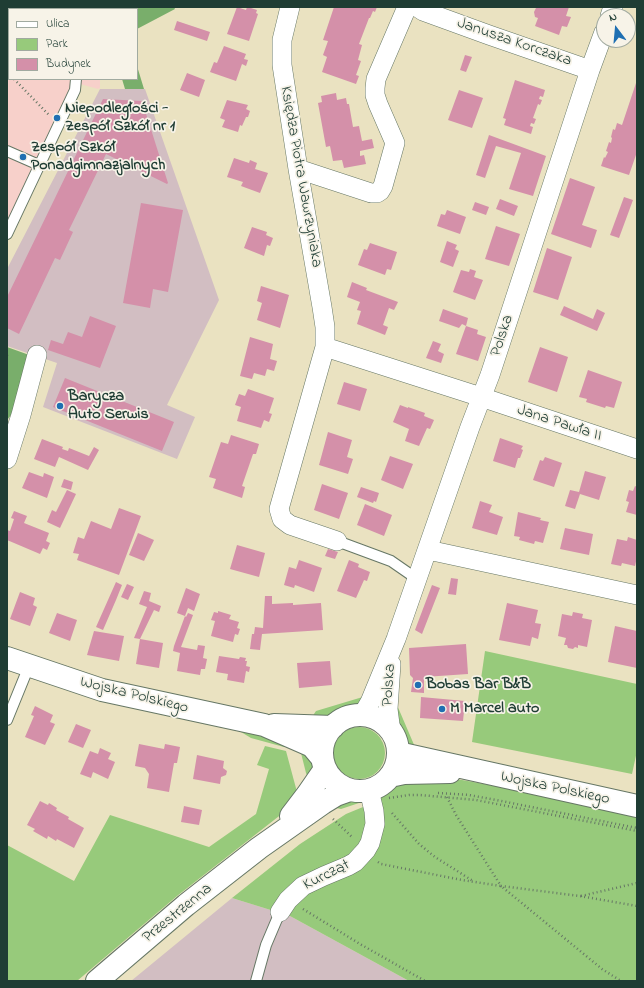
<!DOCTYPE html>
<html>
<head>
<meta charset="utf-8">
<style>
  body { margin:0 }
  #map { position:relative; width:644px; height:988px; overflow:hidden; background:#eae2c1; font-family:"Indie Flower",sans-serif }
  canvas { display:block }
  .frame { position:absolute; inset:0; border:8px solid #1f3d34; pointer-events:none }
  .legend { position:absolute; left:8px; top:8px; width:130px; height:72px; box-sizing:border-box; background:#f7f3e8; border:1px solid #a1aaa0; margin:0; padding:5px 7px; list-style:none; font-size:12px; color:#1f3d34 }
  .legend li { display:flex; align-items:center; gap:8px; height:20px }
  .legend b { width:20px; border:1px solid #a1aaa0 }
  .north { position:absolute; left:596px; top:8px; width:40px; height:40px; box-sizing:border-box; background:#f7f3e8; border:1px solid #a1aaa0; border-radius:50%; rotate:344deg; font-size:11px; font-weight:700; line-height:16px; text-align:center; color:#1f3d34 }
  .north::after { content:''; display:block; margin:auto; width:14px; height:18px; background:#1f6fb2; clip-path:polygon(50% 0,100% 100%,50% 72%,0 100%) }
</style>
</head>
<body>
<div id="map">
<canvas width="644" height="988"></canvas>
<div class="frame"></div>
<ul class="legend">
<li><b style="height:5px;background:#fff"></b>Ulica</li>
<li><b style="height:11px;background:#97ca7b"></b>Park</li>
<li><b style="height:11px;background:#d490a9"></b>Budynek</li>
</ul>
<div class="north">N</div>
</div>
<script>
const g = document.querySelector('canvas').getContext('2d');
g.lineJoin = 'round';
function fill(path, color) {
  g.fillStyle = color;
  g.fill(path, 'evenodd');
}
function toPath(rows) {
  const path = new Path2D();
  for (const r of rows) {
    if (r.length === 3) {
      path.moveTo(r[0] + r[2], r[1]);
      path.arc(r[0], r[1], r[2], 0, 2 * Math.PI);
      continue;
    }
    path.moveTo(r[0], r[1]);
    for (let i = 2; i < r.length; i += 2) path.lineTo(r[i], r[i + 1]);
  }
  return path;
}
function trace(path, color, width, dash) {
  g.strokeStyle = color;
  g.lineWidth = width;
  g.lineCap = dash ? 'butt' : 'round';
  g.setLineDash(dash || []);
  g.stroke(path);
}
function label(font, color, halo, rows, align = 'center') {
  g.font = font + ' "Indie Flower",sans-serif';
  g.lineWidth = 3.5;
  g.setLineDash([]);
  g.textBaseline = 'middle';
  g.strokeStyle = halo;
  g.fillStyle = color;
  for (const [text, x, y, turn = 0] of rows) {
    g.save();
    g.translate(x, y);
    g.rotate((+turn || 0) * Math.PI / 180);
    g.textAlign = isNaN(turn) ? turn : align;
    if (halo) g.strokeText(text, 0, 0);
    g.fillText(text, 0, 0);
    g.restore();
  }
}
fill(toPath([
  [7,7,96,7,95,9,9,9,9,79,100,79,100,88,98,89,73,82,7,225]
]), '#f7d0ca');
fill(toPath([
  [100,89,145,89,219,300,167,405,195,417,177,459,43,407,57,363,7,346,7,269],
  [232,898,290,916,409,981,131,981]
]), '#d2bec2');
fill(toPath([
  [485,651,637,684,637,751,632,774,472,742],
  [366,696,360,705,353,709,328,718,312,717,316,711],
  [397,705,415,747,408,747,402,741,394,726],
  [359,753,26],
  [236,729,278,739,285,746,284,747,251,738],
  [265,746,286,751,297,792,283,813,177,896,77,981,7,981,7,845,74,881,110,815,209,847,256,814,269,769,257,765],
  [302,747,313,763,313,769,310,782,306,773,301,753],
  [429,780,462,780,637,812,637,981,409,981,290,916,232,898,300,844,346,814,363,807,379,795,384,788,392,783],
  [339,797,362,802,341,809,332,807]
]), '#97ca7b');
fill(toPath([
  [122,7,174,7,175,9,137,29,137,9,122,9],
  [137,66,144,89,125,89,122,79,137,79],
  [7,347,32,356,12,414,7,420]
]), '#79ae6b');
fill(toPath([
  [7,7,45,7,45,9,9,9,9,24,7,23],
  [237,7,246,10,247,7,248,7,257,10,256,13,258,14,249,41,227,34],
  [334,7,377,7,375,12,373,11,370,18,369,18,359,44,362,45,358,60,361,61,356,75,359,76,356,84,322,72,327,57,323,55,328,41,323,40],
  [538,7,569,7,566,16,571,17,567,27,562,26,559,35,535,26,538,18,535,17,534,12,536,8],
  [177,21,210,32,207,41,174,30],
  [224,46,246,54,244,59,248,60,246,66,242,64,236,81,210,72,214,62,217,63],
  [465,55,472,57,466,72,460,70],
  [187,73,205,80,199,97,180,90],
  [515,80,545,90,543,97,540,96,539,99,542,100,540,105,538,104,533,118,536,119,534,124,531,123,530,126,533,127,531,134,504,125,506,119,503,118],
  [636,83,637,83,637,152,629,175,601,166,604,157,605,158,608,152,606,151,609,142,611,143,612,138,611,137,613,129,615,130,617,123,622,125],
  [459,90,483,98,472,128,448,120],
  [336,93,337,100,346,98,347,104,349,104,353,127,359,126,362,141,372,139,374,148,360,151,360,156,364,155,366,164,344,168,342,160,333,161,330,146,326,147,318,103,322,102,321,96],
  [103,99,142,101,168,183,167,184,106,154,69,230,73,232,60,260,55,258,19,334,7,328,7,297],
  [227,100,248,105,246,109,250,111,248,117,246,117,242,126,240,125,238,132,222,127,225,120,220,118],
  [489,135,546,156,533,196,509,189,521,153,496,146,485,178,476,175],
  [234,158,249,163,250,160,257,163,255,169,268,173,260,193,241,186,243,182,227,177],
  [570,178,595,187,582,225,597,230,591,248,551,234],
  [624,197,633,200,619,238,610,235],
  [500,199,518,206,514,216,496,209],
  [475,202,489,207,486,215,472,210],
  [141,203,183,210,168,292,153,289,150,308,123,303],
  [447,210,466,217,460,234,437,226,441,214,445,215],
  [496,226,520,234,509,266,485,259],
  [252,227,267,232,266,235,273,238,270,246,267,245,264,256,244,248],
  [447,241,457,245,455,249,459,251,453,267,440,262],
  [370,243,397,252,391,270,387,269,385,275,358,265,364,249,367,250],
  [547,248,572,257,558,300,533,292],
  [470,269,476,271,474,277,483,280,475,300,453,292,461,270,469,272],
  [352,282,367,288,366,290,398,302,394,310,389,308,383,325,388,327,385,335,357,324,361,311,357,310,360,302,347,297],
  [261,286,289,295,280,328,257,320,262,303,257,301],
  [564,306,593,319,597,309,605,313,597,331,560,315],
  [443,309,468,318,466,326,462,324,459,328,439,321],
  [90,316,116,326,100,368,48,350,51,340,63,344,68,332,82,337],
  [466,326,478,330,477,334,486,337,478,361,456,354],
  [250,337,273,344,270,359,277,361,274,371,267,369,265,376,254,373,252,379,240,376],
  [433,341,441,344,438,351,444,354,441,363,426,358],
  [540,347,568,357,557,392,528,382],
  [588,370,622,382,614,408,606,406,605,408,586,402,587,399,579,397],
  [65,378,174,422,162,451,53,407],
  [344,382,367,389,360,411,337,404],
  [248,389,274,398,269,413,272,414,269,422,264,420,261,428,237,421,241,407,235,405,239,394,245,396],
  [400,405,408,408,408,407,425,413,424,416,434,420,430,429,427,428,419,446,405,441,409,429,393,422],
  [328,432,352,440,347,457,353,459,348,474,319,465],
  [231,435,259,444,256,454,253,454,242,486,245,487,242,498,213,488,216,479,209,477,221,442,228,444],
  [500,438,523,446,521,449,523,450,520,458,518,458,515,468,493,461],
  [42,439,63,447,62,449,68,451,69,448,89,456,94,447,99,450,88,470,59,457,55,467,34,459],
  [390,456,413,464,403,489,381,480],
  [545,457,562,463,554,487,533,480,540,460,543,461],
  [585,471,606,477,599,500,580,494,575,509,565,506,570,490,579,492],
  [29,472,43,477,44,473,54,477,47,498,22,488],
  [64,479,73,482,71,490,61,487],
  [322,484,348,493,339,519,314,510],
  [635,486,637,487,637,515,626,512,629,502,626,501,629,490,633,491],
  [361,487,379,493,376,502,374,501,373,503,357,497],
  [67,490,76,494,60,528,47,522,52,510,56,512],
  [480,501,492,505,489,512,503,517,497,535,472,528],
  [365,504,392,515,384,536,357,525],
  [119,508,141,516,119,575,77,560,79,554,73,553,78,537,84,539,91,521,111,529],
  [14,511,27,516,24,523,49,533,46,541,50,543,47,550,43,548,40,554,7,540,7,530,10,531,14,519,11,518],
  [518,512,541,518,540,520,549,522,543,543,535,541,534,544,519,540,520,537,514,536],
  [565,528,593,534,589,555,560,549],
  [138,533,154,540,144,561,129,555],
  [628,537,637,540,637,557,635,566,622,563,621,566,611,564,617,539,627,541],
  [237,545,265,553,259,577,230,569],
  [328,549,338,552,335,559,325,556],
  [299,560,322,568,314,592,295,585,294,588,284,585,289,567,296,569],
  [349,560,359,564,358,567,370,572,367,581,364,580,356,598,337,591],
  [451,578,458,579,456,595,448,594],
  [116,582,122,585,116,600,103,630,96,627],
  [127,584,134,587,128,600,121,597],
  [432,585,440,588,422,634,415,630],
  [186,588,200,594,194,611,188,608,185,616,177,613],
  [144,591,151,593,149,601,161,606,159,612,154,610,140,639,134,638,147,607,139,604],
  [20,592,35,598,33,605,37,607,30,626,10,619],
  [265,596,272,596,272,604,293,603,293,605,321,603,323,630,262,634,260,650,250,649,252,634,254,634,255,627,263,628],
  [507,603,538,610,535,623,541,624,538,639,532,637,530,646,499,640],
  [218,611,231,615,229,619,239,622,237,628,240,629,238,635,235,634,233,642,211,636,215,621,211,620,214,612,218,613],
  [573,612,583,614,582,618,592,620,587,647,578,645,578,648,575,647,573,649,568,648,567,645,564,645,566,638,558,636,562,614,572,616],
  [57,613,77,620,70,641,49,633],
  [188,613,193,615,181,647,197,650,198,645,205,646,203,658,207,659,205,669,201,669,200,675,177,671,180,653,173,651,174,646,185,616,186,617],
  [615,626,637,631,637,668,608,662],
  [94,631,124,636,119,661,87,655],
  [140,639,163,643,159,668,136,664],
  [466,644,468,674,424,677,424,693,411,692,413,678,410,675,409,648],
  [219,656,239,659,240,657,246,658,245,661,247,661,246,666,250,667,249,672,246,671,244,683,227,680,228,674,216,672],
  [330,661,332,685,299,688,297,663],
  [421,697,465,701,463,721,420,718],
  [35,706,53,715,50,722,55,724,45,745,25,737,34,716,31,715],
  [76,724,91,730,83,748,68,742],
  [139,744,164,749,165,744,180,747,177,763,174,763,169,792,147,788,149,774,145,768,135,766],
  [100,748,111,753,108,759,115,762,108,779,93,772,91,778,80,774,90,751,98,754],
  [197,755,224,761,223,768,227,771,226,775,221,777,220,784,193,779],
  [40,801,48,805,49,803,57,808,56,810,69,817,68,819,84,828,74,848,57,839,56,841,48,836,47,839,33,831,35,829,27,825],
  [184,806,202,810,199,825,181,822]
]), '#d490a9');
const service = toPath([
  [65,9,65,7],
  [7,151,39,165],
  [7,234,75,90,76,79],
  [337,541,391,561,417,579],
  [7,720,29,666],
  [256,981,266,945,280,912]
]);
const minor = toPath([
  [290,7,282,40,282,65,298,169,322,307,325,327,325,347,279,509,282,519,290,525,337,541],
  [417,7,423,11,489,35,590,70],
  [610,16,613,7],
  [298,169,371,193,377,193,380,191,383,186,395,143,378,104,375,95,375,88,376,79,407,7],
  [325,347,481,397,637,449],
  [7,459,21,415,37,355],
  [428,550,637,595],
  [362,716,370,702,396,639,470,427,490,375,590,70,604,32],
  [391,732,388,709,391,664],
  [280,912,288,900,303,886,324,876,348,866,355,862,366,850,370,843,375,824,374,811,369,790]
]);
const tertiary = toPath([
  [7,658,102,690,264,725,312,746,322,758],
  [360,753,38],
  [274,725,333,727],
  [398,753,637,806],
  [390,776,404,773,450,772],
  [291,816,307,795,325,769],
  [97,981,186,905,259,848,323,803,336,795,350,790]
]);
trace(service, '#667765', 12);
trace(minor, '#667765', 20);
trace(tertiary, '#667765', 24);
trace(toPath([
  [133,9,133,7],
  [7,48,9,49],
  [7,73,9,74],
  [14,79,49,115],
  [7,355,8,354],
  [438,793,469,795,496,800,637,828],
  [447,797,456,815,501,886,580,896,637,906],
  [389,798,409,795,420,795,476,800,637,831],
  [392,813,419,844,435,857,473,881],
  [333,819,353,838],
  [378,862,381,864,462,880,501,886,602,969,621,981],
  [581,896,637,883],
  [303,909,360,944,425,981]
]), '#667765', 2.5, [1, 3]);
trace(service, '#fff', 10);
trace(minor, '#fff', 19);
trace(tertiary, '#fff', 22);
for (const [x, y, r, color] of [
  [57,118,4,"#1f6fb2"],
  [23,157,4,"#1f6fb2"],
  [60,406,4,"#1f6fb2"],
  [418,685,4,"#1f6fb2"],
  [442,709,4,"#1f6fb2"]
]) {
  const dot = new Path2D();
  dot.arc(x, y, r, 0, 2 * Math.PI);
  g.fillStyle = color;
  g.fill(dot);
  trace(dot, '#f7f3e8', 1.5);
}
label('16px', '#1f3d34', '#f7f3e8', [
  ["Janusza Korczaka",514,43,19],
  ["Księdza Piotra Wawrzyniaka",300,177,80],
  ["Polska",503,336,-72],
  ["Jana Pawła II",559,424,18],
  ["Polska",390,685,-86],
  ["Wojska Polskiego",134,696,14],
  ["Wojska Polskiego",555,789,12],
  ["Kurcząt",327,876,-27],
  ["Przestrzenna",178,914,-39]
]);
label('bold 16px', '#1f3d34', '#f7f3e8', [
  ["Niepodległości -",65,109],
  ["Zespół Szkół nr 1",65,127],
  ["Zespół Szkół",31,148],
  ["Ponadgimnazjalnych",31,166],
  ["Barycza",68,397],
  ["Auto Serwis",68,415],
  ["Bobas Bar B&B",426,685],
  ["M Marcel auto",450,709]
], 'left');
</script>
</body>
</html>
